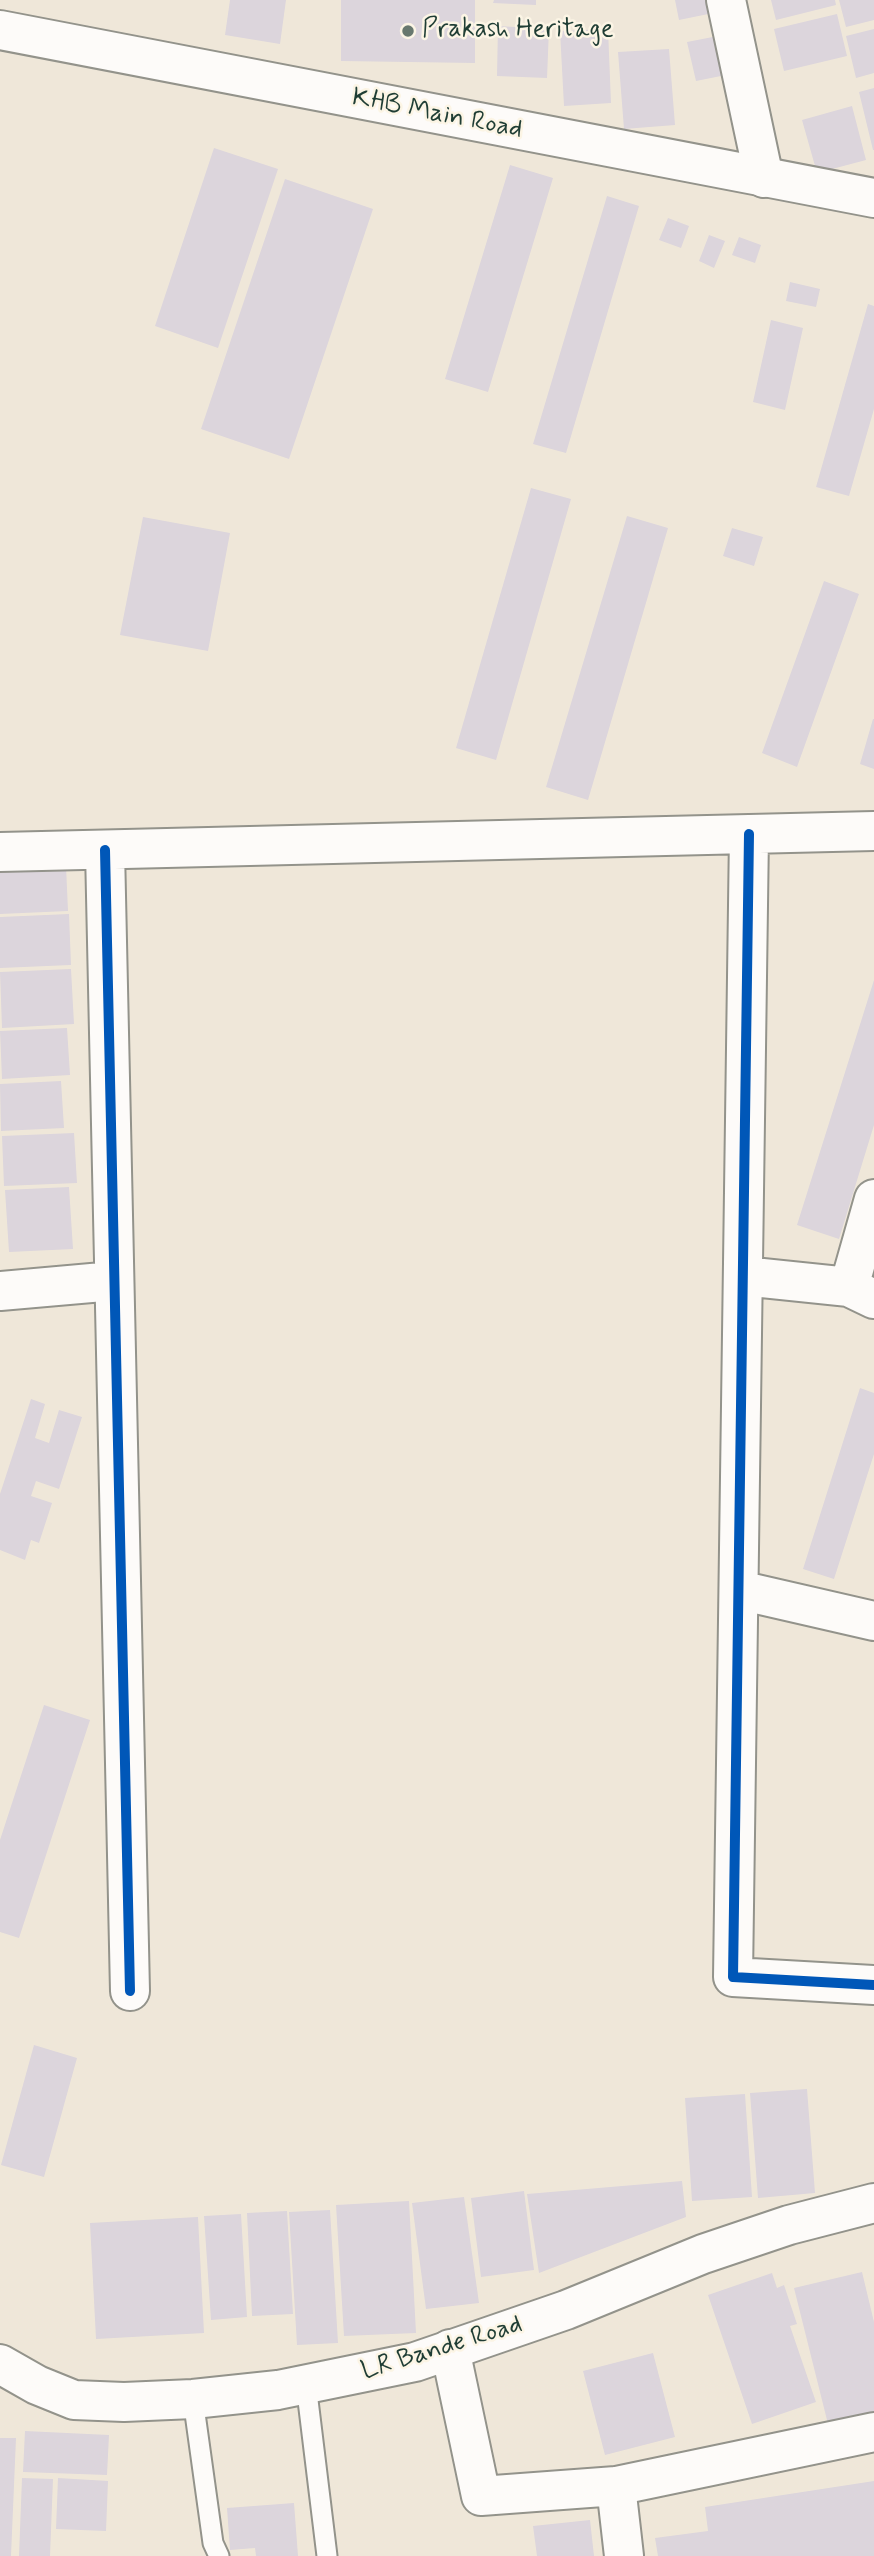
<!DOCTYPE html>
<html>
<head>
<meta charset="utf-8">
<style>
  body { margin:0 }
  canvas { display:block; background:#efe7d9 }
</style>
</head>
<body>
<canvas width="874" height="2556"></canvas>
<script>
const g = document.querySelector('canvas').getContext('2d');
g.lineJoin = 'round';
function fill(path, color) {
  g.fillStyle = color;
  g.fill(path, 'evenodd');
}
function toPath(rows) {
  const path = new Path2D();
  for (const r of rows) {
    path.moveTo(r[0], r[1]);
    for (let i = 2; i < r.length; i += 2) path.lineTo(r[i], r[i + 1]);
  }
  return path;
}
function trace(path, color, width, dash) {
  g.strokeStyle = color;
  g.lineWidth = width;
  g.lineCap = dash ? 'butt' : 'round';
  g.setLineDash(dash || []);
  g.stroke(path);
}
function label(font, color, halo, rows, align = 'center') {
  g.font = font + ' Mynerve,sans-serif';
  g.lineWidth = 5;
  g.setLineDash([]);
  g.textBaseline = 'middle';
  g.strokeStyle = halo;
  g.fillStyle = color;
  for (const [text, x, y, turn = 0] of rows) {
    g.save();
    g.translate(x, y);
    g.rotate((+turn || 0) * Math.PI / 180);
    g.textAlign = isNaN(turn) ? turn : align;
    if (halo) g.strokeText(text, 0, 0);
    g.fillText(text, 0, 0);
    g.restore();
  }
}
fill(toPath([
  [230,0,286,0,280,44,225,35],
  [341,0,475,0,475,63,341,61],
  [494,0,536,0,536,5,493,3],
  [675,0,715,0,718,12,679,20],
  [771,0,835,0,836,5,776,20],
  [839,0,874,0,874,20,846,27],
  [837,14,847,56,784,71,774,29],
  [498,26,549,29,547,78,497,76],
  [608,29,611,103,564,106,560,31],
  [874,29,874,73,856,78,846,36],
  [723,35,731,74,696,81,687,42],
  [669,49,675,125,624,129,618,52],
  [874,88,874,150,873,150,859,92],
  [852,106,866,160,817,173,802,120],
  [214,148,278,169,218,348,155,326],
  [510,165,553,178,488,392,445,379],
  [285,179,373,209,289,459,201,429],
  [607,196,639,206,566,453,533,444],
  [668,218,689,226,681,248,659,240],
  [709,235,725,241,714,268,699,261],
  [739,237,761,245,755,263,732,255],
  [790,282,820,289,816,307,786,301],
  [868,304,874,306,874,409,849,496,816,487],
  [771,320,803,328,785,410,753,402],
  [531,488,571,499,496,760,456,748],
  [627,516,668,528,588,800,546,787],
  [143,517,230,533,208,651,120,635],
  [732,528,763,537,754,566,723,556],
  [824,581,859,594,797,767,762,753],
  [873,719,874,719,874,769,860,764],
  [66,866,68,911,0,914,0,869],
  [69,914,71,965,0,968,0,917],
  [71,969,74,1024,2,1028,0,972],
  [874,980,874,1125,839,1239,797,1225],
  [67,1028,70,1075,2,1079,0,1031],
  [61,1081,64,1128,1,1131,0,1084],
  [74,1133,77,1183,4,1186,2,1136],
  [69,1187,73,1249,9,1252,5,1190],
  [860,1388,874,1393,874,1454,834,1579,803,1569],
  [31,1399,45,1404,35,1438,49,1443,59,1410,82,1417,59,1489,36,1481,31,1496,52,1503,39,1543,31,1540,25,1560,0,1550,0,1494],
  [44,1705,90,1720,19,1938,0,1932,0,1840],
  [34,2045,77,2058,44,2177,1,2165],
  [807,2089,815,2193,758,2198,750,2093],
  [745,2094,752,2197,692,2201,685,2098],
  [682,2181,686,2217,539,2273,527,2194],
  [524,2191,534,2270,481,2277,471,2198],
  [464,2197,479,2303,426,2309,412,2203],
  [409,2201,416,2333,344,2336,336,2205],
  [330,2210,338,2343,297,2345,289,2212],
  [287,2211,293,2314,252,2316,247,2213],
  [241,2214,247,2317,211,2320,204,2216],
  [198,2217,204,2333,96,2339,90,2223],
  [862,2272,874,2322,874,2421,830,2432,794,2288],
  [772,2273,777,2288,784,2285,797,2324,790,2326,816,2402,752,2424,708,2295],
  [653,2353,675,2437,605,2455,583,2371],
  [25,2431,109,2435,107,2475,23,2472],
  [0,2438,16,2438,11,2556,0,2556],
  [22,2478,53,2479,50,2556,19,2556],
  [58,2478,108,2481,106,2531,56,2529],
  [874,2481,874,2556,658,2556,655,2538,708,2531,705,2507],
  [294,2503,298,2556,256,2556,255,2548,230,2550,227,2508],
  [590,2520,594,2556,537,2556,533,2526]
]), '#dcd5dc');
const lane = toPath([
  [306,2384,327,2556],
  [193,2399,213,2543,219,2556]
]);
const street = toPath([
  [726,0,764,178],
  [749,834,733,1977,874,1985],
  [105,850,130,1991],
  [0,852,874,831],
  [743,1276,849,1287,874,1299],
  [849,1287,874,1199],
  [0,1291,114,1281],
  [739,1590,874,1621],
  [450,2349,481,2496,616,2486,874,2432],
  [616,2486,624,2556]
]);
const secondary = toPath([
  [0,30,874,198],
  [0,2364,37,2385,74,2400,124,2402,193,2399,278,2390,415,2362,566,2310,703,2254,789,2225,874,2203]
]);
trace(lane, '#93938b', 23);
trace(street, '#93938b', 42);
trace(secondary, '#93938b', 42);
trace(lane, '#fdfbf9', 19);
trace(street, '#fdfbf9', 38);
trace(secondary, '#fdfbf9', 38);
trace(toPath([
  [749,834,733,1977,874,1985],
  [105,850,130,1991]
]), '#0057b8', 10);
for (const [x, y, r, color] of [
  [408,31,7,"#68786e"]
]) {
  const dot = new Path2D();
  dot.arc(x, y, r, 0, 2 * Math.PI);
  g.fillStyle = color;
  g.fill(dot);
  trace(dot, '#fcf5e5', 2.5);
}
label('26px', '#1f3d34', '#fcf5e5', [
  ["Prakash Heritage",422,31]
], 'left');
label('26px', '#1f3d34', '#fcf5e5', [
  ["KHB Main Road",437,115,11],
  ["LR Bande Road",442,2349,-17]
]);
</script>
</body>
</html>
